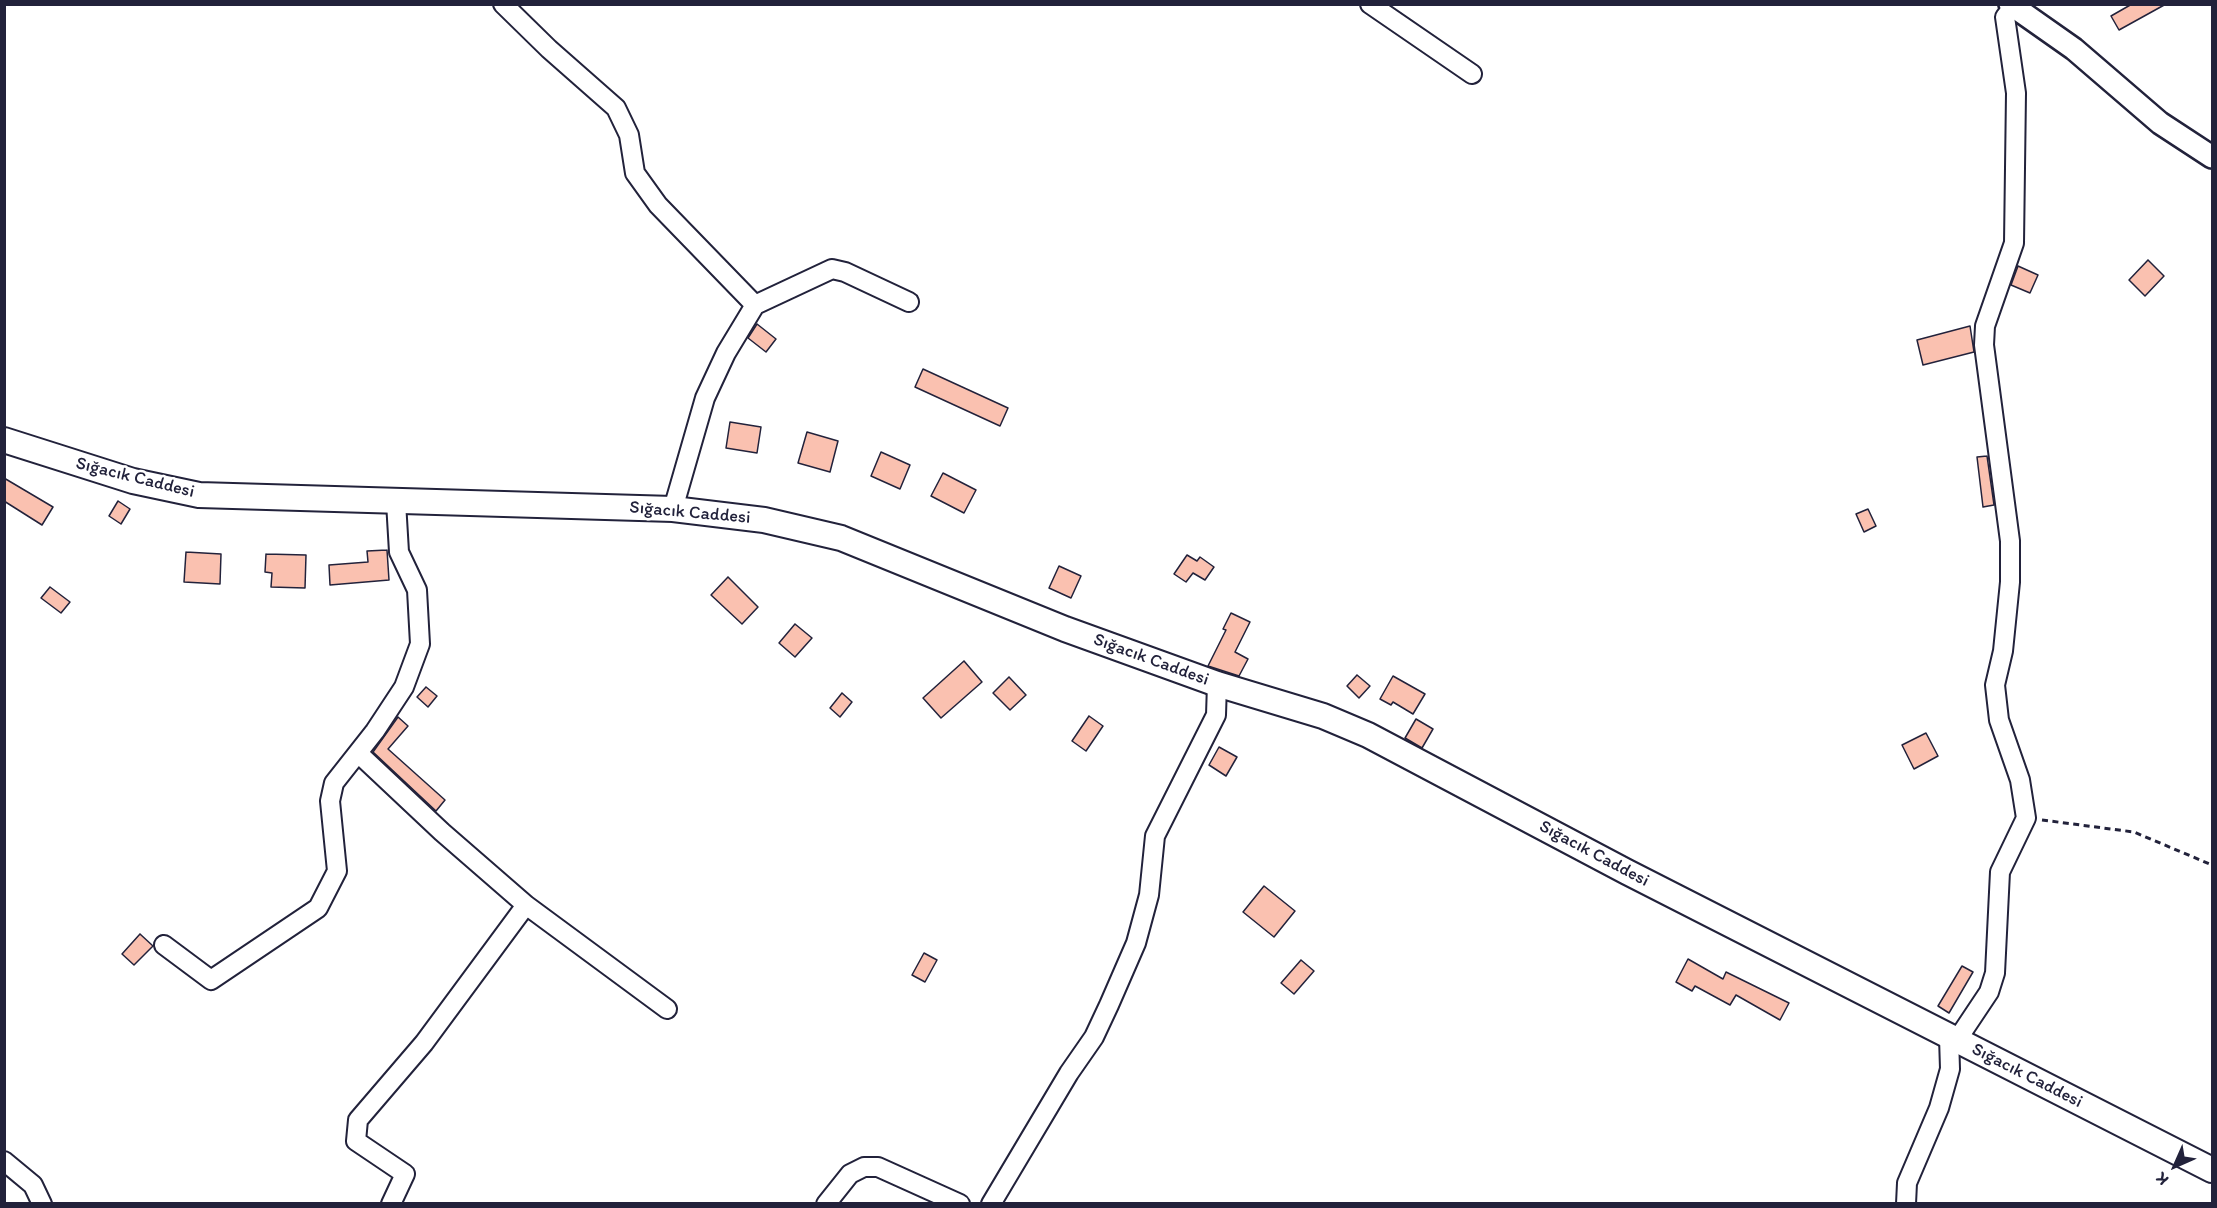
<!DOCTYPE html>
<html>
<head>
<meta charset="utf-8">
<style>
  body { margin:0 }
  #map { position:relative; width:2217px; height:1208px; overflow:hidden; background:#fff; font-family:Itim,sans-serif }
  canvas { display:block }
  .frame { position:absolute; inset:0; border:6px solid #22223b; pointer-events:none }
  .north { position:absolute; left:2145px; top:1136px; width:60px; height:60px; -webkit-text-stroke:4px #fff; paint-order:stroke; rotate:225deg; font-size:16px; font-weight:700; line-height:24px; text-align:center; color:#22223b }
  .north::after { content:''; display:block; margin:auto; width:21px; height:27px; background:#22223b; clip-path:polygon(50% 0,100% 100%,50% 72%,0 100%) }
</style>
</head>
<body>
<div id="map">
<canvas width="2217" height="1208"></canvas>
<div class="frame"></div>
<div class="north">K</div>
</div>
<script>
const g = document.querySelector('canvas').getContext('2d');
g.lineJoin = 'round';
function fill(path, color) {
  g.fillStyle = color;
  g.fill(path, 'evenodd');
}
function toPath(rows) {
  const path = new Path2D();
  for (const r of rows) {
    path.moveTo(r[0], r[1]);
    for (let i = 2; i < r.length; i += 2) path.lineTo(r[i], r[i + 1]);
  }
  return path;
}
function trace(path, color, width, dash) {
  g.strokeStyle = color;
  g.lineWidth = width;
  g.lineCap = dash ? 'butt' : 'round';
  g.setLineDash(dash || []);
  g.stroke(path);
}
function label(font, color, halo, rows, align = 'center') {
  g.font = font + ' Itim,sans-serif';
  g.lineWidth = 5;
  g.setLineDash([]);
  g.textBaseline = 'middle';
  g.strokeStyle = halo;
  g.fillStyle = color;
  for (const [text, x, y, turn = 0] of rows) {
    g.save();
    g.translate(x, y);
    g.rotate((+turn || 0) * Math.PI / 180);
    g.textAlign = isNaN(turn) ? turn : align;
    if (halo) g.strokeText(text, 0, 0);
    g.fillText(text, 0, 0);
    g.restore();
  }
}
const building = toPath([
  [2132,4,2166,4,2119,30,2111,16,2132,4],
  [2148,260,2164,276,2145,296,2129,280,2148,260],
  [2018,266,2038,275,2030,293,2011,285,2018,266],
  [757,324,776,339,766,352,748,338,757,324],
  [1970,326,1974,352,1923,365,1917,340,1970,326],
  [923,369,1008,408,1000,426,915,387,923,369],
  [730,422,761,427,757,453,726,448,730,422],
  [807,432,838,441,830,472,798,463,807,432],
  [881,452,910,465,900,489,871,476,881,452],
  [1987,456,1994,505,1983,507,1977,457,1987,456],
  [943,473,976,490,964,513,931,496,943,473],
  [4,478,53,507,42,525,4,501,4,478],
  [118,501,130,509,121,524,109,516,118,501],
  [1868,509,1876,526,1864,532,1856,514,1868,509],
  [387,550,389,580,330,585,329,565,368,562,367,551,387,550],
  [186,552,221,554,220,584,184,582,186,552],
  [266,554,306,555,305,588,271,587,272,573,265,572,266,554],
  [1187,555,1197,561,1200,557,1214,567,1205,580,1193,573,1186,582,1174,574,1187,555],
  [1059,566,1081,576,1071,598,1049,588,1059,566],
  [728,577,758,607,742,624,711,595,728,577],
  [50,587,70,602,61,613,41,598,50,587],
  [1231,613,1250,622,1235,652,1248,659,1239,676,1208,666,1226,630,1223,629,1231,613],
  [795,624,812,638,795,657,779,643,795,624],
  [964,661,982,682,941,718,923,698,964,661],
  [1357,675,1370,686,1359,698,1347,686,1357,675],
  [1393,676,1425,694,1413,714,1393,702,1391,705,1380,699,1393,676],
  [1009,677,1026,695,1010,710,993,693,1009,677],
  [426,687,437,696,428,707,417,697,426,687],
  [842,693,852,702,840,717,830,708,842,693],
  [1089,716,1103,726,1086,751,1072,741,1089,716],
  [398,717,408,726,388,749,445,800,436,811,373,752,398,717],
  [1416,719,1433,729,1422,748,1405,738,1416,719],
  [1926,733,1938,756,1914,769,1902,745,1926,733],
  [1219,747,1237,757,1226,776,1209,765,1219,747],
  [1264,886,1295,911,1274,937,1243,912,1264,886],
  [140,934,153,946,134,965,122,954,140,934],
  [924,953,937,960,925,982,912,975,924,953],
  [1688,959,1723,979,1726,972,1789,1003,1780,1020,1736,995,1730,1005,1695,986,1692,991,1676,982,1688,959],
  [1301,960,1314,971,1294,994,1281,983,1301,960],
  [1962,966,1973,972,1949,1013,1938,1006,1962,966]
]);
fill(building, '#fac1b0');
trace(building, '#22223b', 1.5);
const minor = toPath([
  [503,4,549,49,616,108,629,135,635,173,658,205,755,305],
  [1370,4,1472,74],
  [673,509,705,398,726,353,755,305,832,269,845,272,909,302],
  [358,753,442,832,526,905,424,1043,358,1120,356,1141,405,1174,391,1204],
  [526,905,667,1009],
  [164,945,211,980,318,908,337,871,330,801,334,783,375,731,404,687,420,644,417,590,399,552,396,502],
  [4,1161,33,1185,42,1204],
  [826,1204,850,1174,864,1167,878,1167,960,1204],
  [991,1204,1069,1073,1094,1037,1109,1005,1136,943,1149,895,1155,836,1216,715,1217,684],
  [1906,1204,1907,1183,1939,1108,1950,1069,1949,1037,1961,1034,1989,992,1995,973,2000,872,2026,818,2020,780,1999,720,1995,685,2003,651,2010,582,2010,541,1984,345,1985,326,2014,243,2016,93,2005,17,2013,7]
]);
const tertiary = toPath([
  [2010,4,2074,49,2160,123,2212,157]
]);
const secondary = toPath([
  [4,440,133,481,199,495,673,509,764,520,841,538,1065,629,1217,684,1323,716,1368,735,1627,872,2212,1170]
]);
trace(minor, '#22223b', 22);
trace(tertiary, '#22223b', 26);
trace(secondary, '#22223b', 28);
trace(toPath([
  [2042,820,2134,832,2212,865]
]), '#22223b', 3, [6, 4.5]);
trace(minor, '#fff', 18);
trace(tertiary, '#fff', 21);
trace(secondary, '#fff', 24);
label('18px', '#22223b', '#fff', [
  ["Sığacık Caddesi",135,478,14],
  ["Sığacık Caddesi",690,513,5],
  ["Sığacık Caddesi",1151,660,20],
  ["Sığacık Caddesi",1594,854,28],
  ["Sığacık Caddesi",2027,1076,27]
]);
</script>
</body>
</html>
